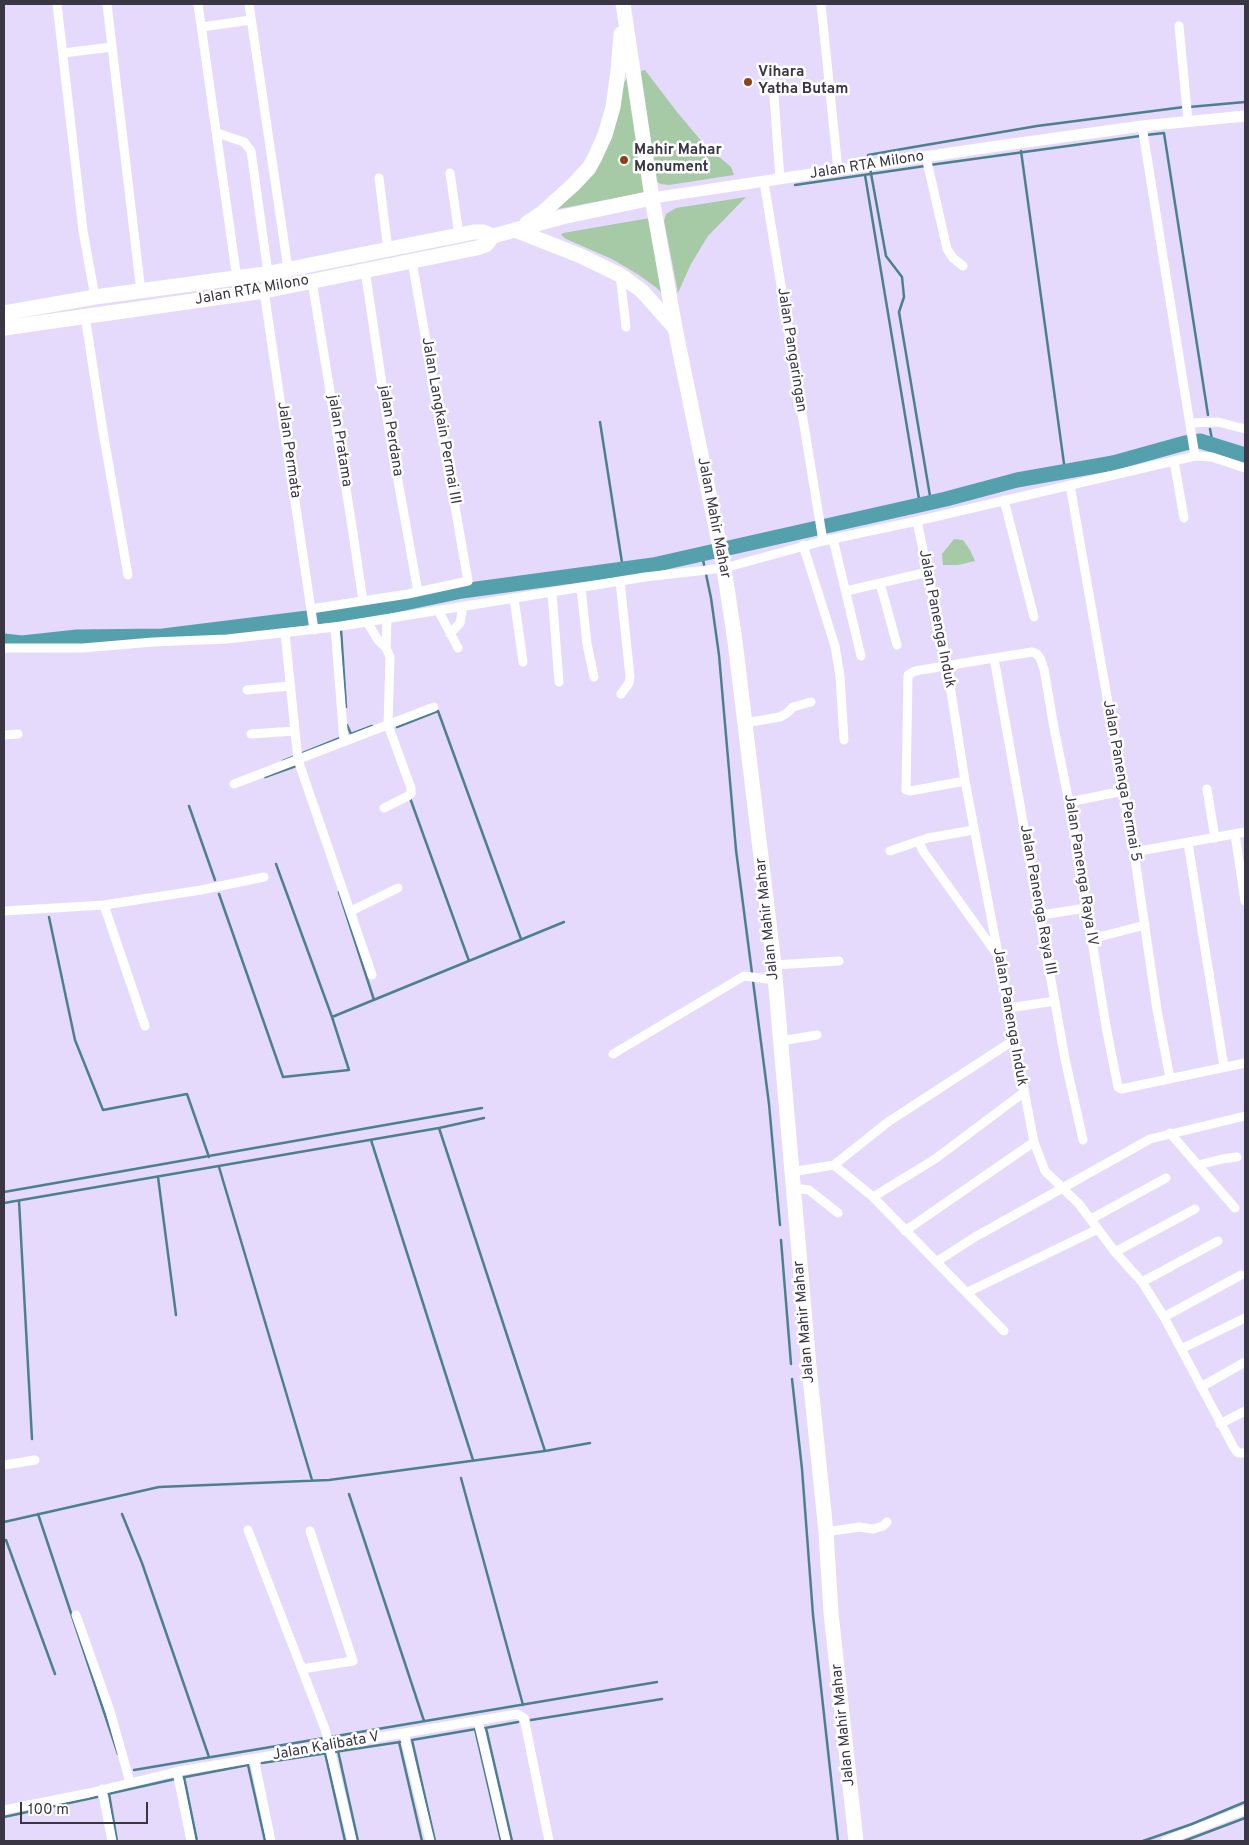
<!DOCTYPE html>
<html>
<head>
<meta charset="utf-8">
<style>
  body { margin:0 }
  #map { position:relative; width:1249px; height:1845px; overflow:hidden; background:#e5dafc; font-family:Overpass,sans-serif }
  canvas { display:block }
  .frame { position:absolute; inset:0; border:5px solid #3b3644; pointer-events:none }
  .scale { position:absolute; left:20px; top:1802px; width:128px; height:22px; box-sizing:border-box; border:2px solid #3b3644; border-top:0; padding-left:6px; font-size:15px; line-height:18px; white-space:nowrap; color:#3b3644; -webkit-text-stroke:4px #fff; paint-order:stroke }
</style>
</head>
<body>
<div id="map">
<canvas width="1249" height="1845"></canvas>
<div class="frame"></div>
<div class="scale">100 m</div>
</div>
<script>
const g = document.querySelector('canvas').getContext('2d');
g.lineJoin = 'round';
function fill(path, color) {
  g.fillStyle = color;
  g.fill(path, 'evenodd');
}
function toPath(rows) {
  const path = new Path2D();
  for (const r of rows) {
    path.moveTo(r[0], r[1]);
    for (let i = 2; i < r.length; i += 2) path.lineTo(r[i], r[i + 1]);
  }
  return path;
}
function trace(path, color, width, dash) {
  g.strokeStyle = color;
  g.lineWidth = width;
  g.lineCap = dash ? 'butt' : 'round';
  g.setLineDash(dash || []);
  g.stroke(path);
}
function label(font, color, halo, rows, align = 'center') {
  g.font = font + ' Overpass,sans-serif';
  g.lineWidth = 5;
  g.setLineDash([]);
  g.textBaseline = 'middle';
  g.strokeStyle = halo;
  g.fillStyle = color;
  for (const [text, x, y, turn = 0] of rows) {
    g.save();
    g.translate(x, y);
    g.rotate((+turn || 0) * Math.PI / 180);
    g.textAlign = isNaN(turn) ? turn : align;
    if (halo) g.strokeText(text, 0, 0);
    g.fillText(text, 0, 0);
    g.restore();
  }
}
fill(toPath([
  [645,70,677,112,703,143,731,167,734,175,669,185,661,184,655,181,638,75,641,71],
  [627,78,647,192,558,209,557,208,605,152,619,114,624,83],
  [746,197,708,236,691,264,678,293,664,221,666,214,676,208],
  [650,218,668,300,658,289,639,275,612,259,566,239,561,235,563,233],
  [954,539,963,540,970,550,975,561,958,565,943,565,942,554]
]), '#a7caa6');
trace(toPath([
  [1189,107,1245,102],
  [1146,135,1164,133,1208,415],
  [1021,151,1065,471],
  [869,162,868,155,908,148,1037,126,1184,107],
  [930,165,1140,136],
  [870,168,886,256,902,277,904,297,899,312,931,502],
  [865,175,920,505],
  [795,185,925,166],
  [600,422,623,569],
  [1210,429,1213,445],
  [824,531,896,514,970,495,1107,468,1185,443],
  [740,550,819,532],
  [702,555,711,598,719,655,736,850,769,1104,780,1225],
  [340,614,346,707],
  [396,724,397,727,438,711,521,939],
  [347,725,351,734,372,726],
  [283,761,340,738],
  [264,775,265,777,296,766],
  [410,798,469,961],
  [189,806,215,880],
  [276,864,332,1017,564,922],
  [339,892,374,1000],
  [219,894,283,1077,349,1070,332,1017],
  [49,917,75,1040,103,1110,187,1094,209,1157],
  [439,1128,545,1451],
  [371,1140,473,1460],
  [219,1167,312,1480],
  [158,1177,176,1315],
  [4,1192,482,1108],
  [19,1201,32,1439],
  [4,1203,439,1128,484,1118],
  [781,1240,791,1364],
  [792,1379,802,1469,813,1615,838,1841],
  [461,1478,523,1705],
  [349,1494,424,1721],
  [38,1514,118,1754],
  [122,1514,142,1563,209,1757],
  [4,1522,159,1487,329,1480,545,1451,590,1443],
  [6,1540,55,1674],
  [531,1720,662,1699],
  [485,1728,518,1722],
  [486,1728,512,1841],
  [475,1729,501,1841],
  [412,1740,435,1841],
  [412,1740,476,1729],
  [399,1742,422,1841],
  [338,1751,358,1841],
  [325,1753,345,1841],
  [262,1763,400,1742],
  [134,1770,657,1682],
  [184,1777,197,1841],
  [180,1778,248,1765,265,1841],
  [108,1794,175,1779],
  [109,1794,117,1841],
  [4,1817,97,1797],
  [1143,1841,1192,1824,1245,1802],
  [1184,1841,1245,1818]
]), '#4d808e', 2.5);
trace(toPath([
  [4,641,22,643,77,637,163,636,372,610,462,591,653,565,946,499,1017,480,1113,463,1185,443,1200,441,1245,455]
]), '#55a0ad', 15);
trace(toPath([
  [57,4,83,231,95,297],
  [107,4,141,292],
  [198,4,237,279],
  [249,4,288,269],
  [821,4,838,170],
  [1179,26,1188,121],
  [202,27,251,20],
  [63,53,112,47],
  [773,83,780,179],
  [1142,126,1195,456],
  [217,133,244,142,251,151,268,273],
  [926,157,947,249,953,258,963,266],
  [450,173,459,235],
  [379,178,388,250],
  [764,182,823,541],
  [365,270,389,431,418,592],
  [620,275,626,327],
  [312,281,351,520,363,601],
  [264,291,314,630],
  [85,316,103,432,128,575],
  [1190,423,1218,422,1245,429],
  [1174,461,1184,518],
  [1070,485,1134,852,1157,1010,1170,1078],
  [1004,500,1034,617],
  [917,521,947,666,965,781,1034,1142,1045,1171,1079,1204,1115,1252,1142,1282,1164,1317,1234,1448,1238,1453,1245,1453],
  [833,539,861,656],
  [803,545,835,646,840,676,844,740],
  [620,581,630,677,629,683,621,694],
  [880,583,897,645],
  [581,588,587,644,594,677],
  [846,591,928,572],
  [552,593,559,682],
  [514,598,523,662],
  [311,609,408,594,468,581,412,261],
  [438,610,458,648],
  [367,622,378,640,386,648,390,657,388,725,411,788,411,794,408,796,384,808],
  [335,627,344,742],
  [285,633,298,760,372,975],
  [450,634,460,623,463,606],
  [4,648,83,648,153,642,227,639,335,627,645,577,724,568,823,541,917,521,1195,456,1212,457,1245,468],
  [386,648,387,619],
  [994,658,1065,1059,1083,1140],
  [247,690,290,686],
  [745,723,780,717,787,713,793,707,811,702],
  [251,734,295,731],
  [4,735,18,734],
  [965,781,910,791,906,790,908,675,915,671,994,658,1032,652,1037,654,1040,658,1044,669,1054,728,1069,802,1107,1032,1118,1087,1121,1089,1245,1063],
  [234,784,434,707],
  [1207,789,1215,838],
  [1069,802,1123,791],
  [974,830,928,838,919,841,923,851,996,953],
  [1235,834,1245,901],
  [1188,843,1224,1067],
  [890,851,919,841],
  [1134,852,1245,832],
  [104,905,145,1026],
  [4,911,104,905,201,890,264,877],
  [351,911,398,888],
  [1041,915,1086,908],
  [1091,939,1145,925],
  [774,965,839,961],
  [1009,1008,1055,1001],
  [781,1041,817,1035],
  [613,1054,744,976,775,980],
  [1170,1133,1235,1208],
  [834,1165,888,1122,1014,1040],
  [1198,1165,1222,1159,1237,1157],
  [791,1172,834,1165,873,1197,1004,1331],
  [793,1188,809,1190,838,1213],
  [873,1197,935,1159,1023,1093],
  [1091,1219,1166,1178],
  [905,1231,1034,1142],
  [1115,1252,1195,1209],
  [936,1262,975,1237,1150,1139,1245,1116],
  [1142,1282,1218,1241],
  [968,1292,1098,1229],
  [1164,1317,1241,1275],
  [1181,1349,1245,1318],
  [1201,1387,1245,1362],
  [1220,1424,1245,1411],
  [4,1465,35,1460],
  [248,1530,325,1729,352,1841],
  [826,1532,859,1527,873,1529,883,1526,887,1522],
  [76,1615,110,1711,130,1782],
  [301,1665,302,1669,353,1661,310,1531],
  [478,1721,506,1841],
  [404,1734,430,1841],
  [254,1759,271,1841],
  [177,1772,191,1841],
  [102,1789,112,1841],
  [4,1810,89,1793,179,1771,517,1714,524,1718,549,1841],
  [1165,1841,1245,1810]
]), '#fff', 9);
trace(toPath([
  [652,198,991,147,1142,126,1245,116]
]), '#fff', 11);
trace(toPath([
  [623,4,652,198,675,328,723,562,735,641,774,965,809,1367,826,1532,831,1613,856,1841],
  [527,223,542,213,573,185,589,168,595,157,605,135,613,107,618,71,621,34],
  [515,230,581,256,620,275,642,291,675,328],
  [4,313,95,297,265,274,474,232,483,232,493,236,562,217,652,198],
  [4,328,264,291,477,248,486,245,493,236]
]), '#fff', 15);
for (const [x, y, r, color] of [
  [748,82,5,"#8a451c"],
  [624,160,5,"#8a451c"]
]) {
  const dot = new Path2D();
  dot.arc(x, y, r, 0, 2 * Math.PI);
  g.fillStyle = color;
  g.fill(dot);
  trace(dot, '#fff', 2);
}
label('bold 15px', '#3b3644', '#fff', [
  ["Vihara",758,73],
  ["Yatha Butam",758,90],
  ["Mahir Mahar",634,151],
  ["Monument",634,168]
], 'left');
label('15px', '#3b3644', '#fff', [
  ["Jalan RTA Milono",867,166,-9],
  ["Jalan RTA Milono",252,291,-10],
  ["Jalan Pangaringan",791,350,81],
  ["Jalan Langkain Permai III",440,421,80],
  ["jalan Perdana",390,431,81],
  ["jalan Pratama",339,441,81],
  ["Jalan Permata",288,450,82],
  ["Jalan Mahir Mahar",713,518,79],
  ["Jalan Panenga Induk",936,619,79],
  ["Jalan Panenga Permai 5",1121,781,80],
  ["Jalan Panenga Raya IV",1080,870,81],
  ["Jalan Panenga Raya III",1037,900,80],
  ["Jalan Mahir Mahar",768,919,-96],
  ["Jalan Panenga Induk",1009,1017,80],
  ["Jalan Mahir Mahar",805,1322,-95],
  ["Jalan Mahir Mahar",844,1725,-96],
  ["Jalan Kalibata V",326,1747,-10]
]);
</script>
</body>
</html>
